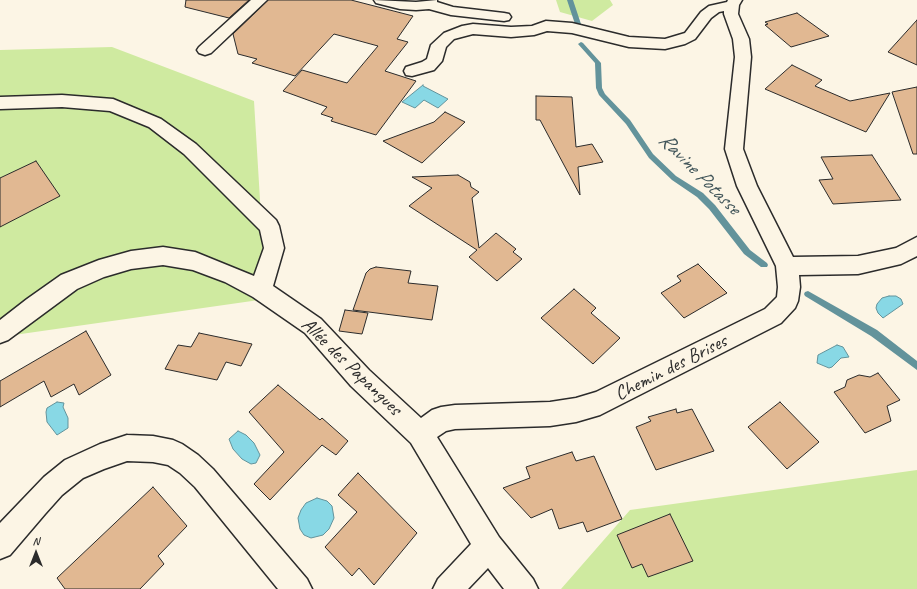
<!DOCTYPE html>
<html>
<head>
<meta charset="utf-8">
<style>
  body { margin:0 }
  #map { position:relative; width:917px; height:589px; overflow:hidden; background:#fcf5e5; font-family:Caveat,sans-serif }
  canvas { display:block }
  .north { position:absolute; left:16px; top:533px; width:40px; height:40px; -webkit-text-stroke:3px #fcf5e5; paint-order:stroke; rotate:0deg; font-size:11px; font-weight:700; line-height:16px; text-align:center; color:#2b2b2b }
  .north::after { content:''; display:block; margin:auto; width:14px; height:18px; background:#2b2b2b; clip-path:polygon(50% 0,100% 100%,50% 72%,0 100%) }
</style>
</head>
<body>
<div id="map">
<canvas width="917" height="589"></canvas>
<div class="north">N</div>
</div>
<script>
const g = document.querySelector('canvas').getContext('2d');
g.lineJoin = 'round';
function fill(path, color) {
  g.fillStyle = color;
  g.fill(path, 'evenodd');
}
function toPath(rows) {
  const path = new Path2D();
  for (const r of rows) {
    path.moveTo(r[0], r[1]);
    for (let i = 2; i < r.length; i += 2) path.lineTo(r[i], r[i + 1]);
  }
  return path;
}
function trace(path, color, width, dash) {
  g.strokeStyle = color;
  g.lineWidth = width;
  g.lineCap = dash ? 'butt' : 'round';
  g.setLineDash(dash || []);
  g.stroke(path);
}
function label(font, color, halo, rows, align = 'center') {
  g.font = font + ' Caveat,sans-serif';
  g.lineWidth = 3;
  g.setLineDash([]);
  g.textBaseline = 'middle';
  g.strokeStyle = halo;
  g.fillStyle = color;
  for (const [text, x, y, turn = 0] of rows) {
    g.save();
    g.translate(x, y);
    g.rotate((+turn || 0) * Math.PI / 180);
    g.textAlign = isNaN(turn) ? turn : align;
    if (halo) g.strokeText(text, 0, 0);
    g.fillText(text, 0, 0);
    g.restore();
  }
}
fill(toPath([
  [556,0,610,0,613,5,592,21,560,12],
  [112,47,254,101,266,299,0,337,0,50],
  [917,470,917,589,561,589,630,510]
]), '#cfeaa0');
const water = toPath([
  [423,85,423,86,448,99,438,108,424,100,415,108,402,102,423,85],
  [889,296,896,296,901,299,903,304,883,318,878,313,876,308,877,304,882,298,889,296],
  [837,345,843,347,849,357,841,358,832,367,829,368,817,363,818,355,837,345],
  [57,402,64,403,63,407,68,418,68,428,57,435,47,422,46,412,47,408,57,402],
  [238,431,246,435,254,443,260,455,256,463,251,464,242,459,233,449,229,439,238,431],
  [317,498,327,501,332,506,334,518,329,529,323,535,311,538,304,535,300,529,298,518,301,510,306,503,317,498]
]);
fill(water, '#88d8e5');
trace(water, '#63939b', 1);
fill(toPath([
  [567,0,573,0,581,24,580,25,575,24,567,0],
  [581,42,583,43,601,63,602,88,605,94,630,120,653,154,676,176,703,193,715,205,750,250,767,263,768,265,767,267,761,267,744,254,709,209,697,197,672,180,649,158,626,124,599,95,596,88,595,63,578,44,581,42],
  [808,291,877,330,917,361,917,370,871,336,805,296,804,294,805,292,808,291]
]), '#63939b');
const building = toPath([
  [186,0,249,0,229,18,185,7,186,0],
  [268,0,351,0,413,16,397,39,408,42,385,71,416,81,376,135,331,121,333,118,321,114,327,107,283,91,302,70,347,83,378,46,334,34,295,76,252,63,257,59,238,54,233,34,268,0],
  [797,13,829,36,791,47,765,25,768,24,765,22,797,13],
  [917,20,917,65,888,52,917,20],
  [792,65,822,80,815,86,850,101,890,93,866,132,765,89,792,65],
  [917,87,917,154,913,154,892,92,917,87],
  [536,96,572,97,576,147,592,144,603,162,578,167,580,195,540,120,536,120,536,96],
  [445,112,465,122,422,163,383,141,434,122,445,112],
  [872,155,901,200,833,204,819,180,833,179,821,157,872,155],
  [36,161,60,196,0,227,0,178,36,161],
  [458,175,470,182,471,187,479,192,472,198,479,248,496,233,516,249,513,252,522,259,497,281,469,257,477,250,409,206,432,188,412,177,458,175],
  [698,264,727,293,684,318,661,293,681,281,677,276,698,264],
  [376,267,411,271,408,283,438,286,432,320,353,310,366,273,370,269,376,267],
  [574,289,596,308,591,313,620,338,593,364,541,318,574,289],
  [345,310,368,313,362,334,339,331,345,310],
  [86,331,111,375,79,395,74,384,51,397,44,381,0,407,0,381,86,331],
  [199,333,252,344,241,366,226,362,217,380,165,369,178,345,191,347,199,333],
  [878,373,900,400,887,406,891,421,865,433,834,392,845,387,847,380,859,375,870,377,878,373],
  [278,385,320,420,322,418,348,441,336,455,322,445,270,500,254,484,284,452,249,412,278,385],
  [780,402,819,442,787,469,748,427,780,402],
  [676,409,677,413,692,409,714,451,656,470,636,427,651,421,648,417,676,409],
  [572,452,576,461,594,456,622,519,587,532,583,522,559,529,552,509,531,518,503,488,530,478,526,467,572,452],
  [358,473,417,533,374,585,359,568,352,576,325,547,357,512,338,495,358,473],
  [153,487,187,526,158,556,164,564,140,589,65,589,57,578,153,487],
  [670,514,693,561,648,577,642,564,632,568,617,535,670,514]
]);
fill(building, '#e1b892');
trace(building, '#2b2b2b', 1);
const street = toPath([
  [251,0,267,0,211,53,205,55,199,53,197,50,199,47,251,0],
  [374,0,416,2,437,0,437,2,453,7,504,13,509,14,511,17,509,20,504,21,451,15,429,9,416,10,400,9,376,3,374,0],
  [728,0,742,0,739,5,738,14,749,39,751,57,743,149,757,186,793,257,858,256,896,248,917,237,917,256,901,264,858,274,799,275,800,287,798,301,795,308,781,323,600,415,576,422,550,426,455,429,446,431,437,437,499,537,533,579,538,589,504,589,488,568,468,589,433,589,438,579,471,544,411,443,351,386,305,333,253,297,225,282,193,270,163,265,131,269,104,277,77,289,8,340,0,343,0,320,27,299,61,275,99,260,131,251,163,247,195,252,254,276,264,248,260,230,184,154,149,127,110,111,62,107,0,109,0,97,62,95,113,99,161,119,196,144,276,220,279,226,284,248,273,286,321,319,369,370,421,418,432,410,441,407,455,405,550,402,576,398,596,392,765,309,777,297,778,287,776,266,737,186,725,149,735,57,733,39,724,14,724,11,719,12,711,18,695,39,685,44,665,49,629,47,572,33,547,31,534,35,511,37,473,34,454,39,446,47,442,61,434,70,412,76,406,75,404,71,406,67,422,62,427,59,431,45,444,33,462,26,473,24,511,27,532,26,546,21,572,23,629,37,665,39,685,33,701,12,709,6,727,2,728,0],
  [127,435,153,436,173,440,182,444,198,455,213,469,307,579,312,589,278,589,195,487,180,473,168,465,153,462,127,461,104,469,83,478,62,495,45,514,10,555,0,559,0,523,44,477,65,460,100,444,127,435]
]);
trace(street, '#2b2b2b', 3);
fill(street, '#fcf5e5');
label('20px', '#2b2b2b', '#fcf5e5', [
  ["Allée des Papangues",351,367,44],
  ["Chemin des Brises",671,368,-27]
]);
label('italic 21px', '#42565a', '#fcf5e5', [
  ["Ravine Potasse",699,174,45]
]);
</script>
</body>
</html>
